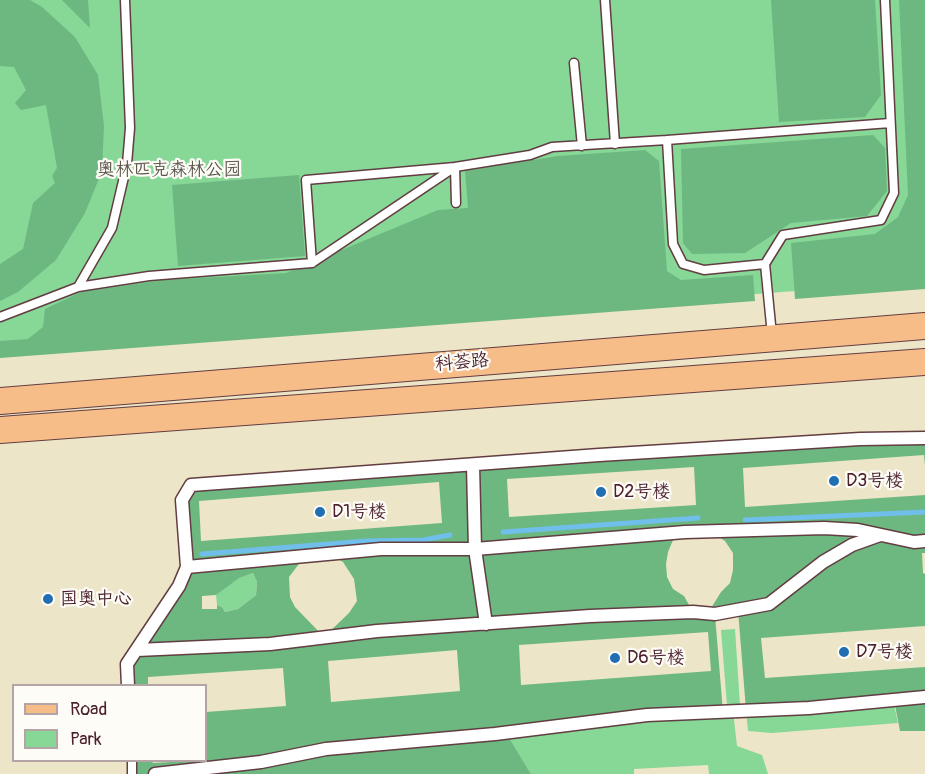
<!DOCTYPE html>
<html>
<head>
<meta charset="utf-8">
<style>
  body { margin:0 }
  #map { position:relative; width:925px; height:774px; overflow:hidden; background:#ede5c7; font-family:Pangolin,sans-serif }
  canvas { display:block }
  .legend { position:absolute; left:12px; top:684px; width:195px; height:78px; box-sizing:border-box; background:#fdfcf7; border:2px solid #b5a4a5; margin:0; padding:8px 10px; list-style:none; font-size:18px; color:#4a1f2b }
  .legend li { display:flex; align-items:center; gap:12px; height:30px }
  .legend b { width:30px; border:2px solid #b5a4a5 }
</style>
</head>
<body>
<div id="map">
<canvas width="925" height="774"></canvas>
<ul class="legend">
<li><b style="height:8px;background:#f7bd88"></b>Road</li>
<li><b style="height:16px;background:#87d797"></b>Park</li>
</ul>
</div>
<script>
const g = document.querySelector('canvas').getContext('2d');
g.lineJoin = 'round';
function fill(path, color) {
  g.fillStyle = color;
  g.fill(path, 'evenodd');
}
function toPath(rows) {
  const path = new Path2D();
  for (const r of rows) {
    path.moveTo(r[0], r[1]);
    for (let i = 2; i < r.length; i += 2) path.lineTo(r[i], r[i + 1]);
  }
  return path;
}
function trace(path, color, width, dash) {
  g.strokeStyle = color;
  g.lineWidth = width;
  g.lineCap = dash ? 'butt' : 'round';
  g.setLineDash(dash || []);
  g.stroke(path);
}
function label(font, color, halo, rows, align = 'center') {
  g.font = font + ' Pangolin,"LXGW WenKai TC",sans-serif';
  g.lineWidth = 4.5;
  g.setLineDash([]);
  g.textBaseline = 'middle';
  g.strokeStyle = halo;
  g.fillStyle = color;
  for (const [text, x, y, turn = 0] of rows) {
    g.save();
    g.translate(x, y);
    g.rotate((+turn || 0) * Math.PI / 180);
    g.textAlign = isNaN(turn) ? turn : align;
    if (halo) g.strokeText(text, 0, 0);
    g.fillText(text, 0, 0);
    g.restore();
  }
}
fill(toPath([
  [0,0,925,0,925,281,0,352],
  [253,573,257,582,256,595,238,609,225,612,222,607,217,605,216,595,219,592,238,578],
  [735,629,740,705,727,706,721,630],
  [893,700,898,723,772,733,748,731,746,710],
  [733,711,737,746,762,755,768,774,709,774,708,765,634,769,634,774,531,774,505,732]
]), '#87d797');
fill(toPath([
  [0,0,30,0,42,7,75,37,98,75,104,126,102,171,85,213,56,260,18,292,0,301,0,264,23,249,33,203,55,183,52,176,57,168,46,105,21,110,15,103,26,90,14,67,0,66],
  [62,0,88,0,90,28],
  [771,0,875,0,881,95,865,117,779,122],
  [899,0,925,0,925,289,795,299,791,243,875,234,898,217,908,195],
  [873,135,885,148,887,191,867,216,791,223,745,253,692,254,683,243,681,149],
  [645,150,659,161,667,271,681,280,753,275,755,301,0,358,0,341,28,339,43,327,45,309,81,292,163,280,286,273,438,210,468,208,465,171,558,156],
  [299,175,305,256,178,266,172,185],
  [925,438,925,466,924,455,743,468,745,507,925,495,925,553,922,553,923,573,925,574,925,626,761,638,765,678,925,667,925,731,900,731,894,700,746,710,738,610,715,615,723,712,506,733,531,774,132,774,132,761,152,761,153,763,206,760,206,712,286,706,283,668,148,677,148,685,128,686,127,664,187,567,183,516,191,485],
  [694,467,696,505,509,517,507,479],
  [439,482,442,523,201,541,199,501],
  [685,532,711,532,725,541,733,553,733,570,730,583,721,592,708,613,693,612,684,596,673,589,667,577,666,564,668,552,673,540],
  [330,554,343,562,354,579,357,601,349,613,324,637,295,607,290,597,289,577,305,556],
  [253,573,257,582,256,595,238,609,225,612,222,607,217,605,217,609,202,609,202,596,216,595,239,578],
  [708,632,711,671,521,685,519,645],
  [457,650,460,691,331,702,328,661]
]), '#6db880');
trace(toPath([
  [745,520,925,512],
  [503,532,698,518],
  [202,554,367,541,423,540,450,535]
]), '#70beea', 5);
const service = toPath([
  [605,0,615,144],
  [574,63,582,146],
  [667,140,890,123],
  [312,263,306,180,455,167,456,203],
  [765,264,772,335],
  [78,287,112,228,127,164,130,128,125,0],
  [0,317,78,287,149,276,312,263,455,167,530,155,552,147,667,140,673,244,683,264,704,270,765,264,783,235,881,220,894,193,885,0],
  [132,760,132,774]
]);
const pedestrian = toPath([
  [473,465,475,549,486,624],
  [187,567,381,549,475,549,685,532,824,528,858,530,914,542,925,541],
  [137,650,270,644,377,631,590,616,693,612,715,614,769,604,823,562,852,545,880,535],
  [128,686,127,664,179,586,187,567,182,500,191,485,599,455,860,439,925,438],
  [155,774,261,762,326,749,495,734,647,715,809,708,925,697]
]);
const primary = toPath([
  [0,401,925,326],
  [0,430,925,362]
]);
trace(service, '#623d42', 11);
trace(pedestrian, '#623d42', 15);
trace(primary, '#623d42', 28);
trace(service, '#fff', 8);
trace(pedestrian, '#fff', 12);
trace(primary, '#f7bd88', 26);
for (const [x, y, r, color] of [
  [834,481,6,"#1f6fb2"],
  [601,492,6,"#1f6fb2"],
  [320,512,6,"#1f6fb2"],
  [48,599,6,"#1f6fb2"],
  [844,652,6,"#1f6fb2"],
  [615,658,6,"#1f6fb2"]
]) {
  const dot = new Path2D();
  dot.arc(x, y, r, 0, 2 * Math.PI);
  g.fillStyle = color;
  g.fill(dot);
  trace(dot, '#fdfcf7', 2);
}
label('18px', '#5c564b', '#fdfcf7', [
  ["奥林匹克森林公园",169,170]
]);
label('18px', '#4a1f2b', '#fdfcf7', [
  ["科荟路",462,363,-5]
]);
label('18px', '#4a1f2b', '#fdfcf7', [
  ["D3号楼",846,481],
  ["D2号楼",613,492],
  ["D1号楼",332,512],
  ["国奥中心",60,599],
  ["D7号楼",856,652],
  ["D6号楼",627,658]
], 'left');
</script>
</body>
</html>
